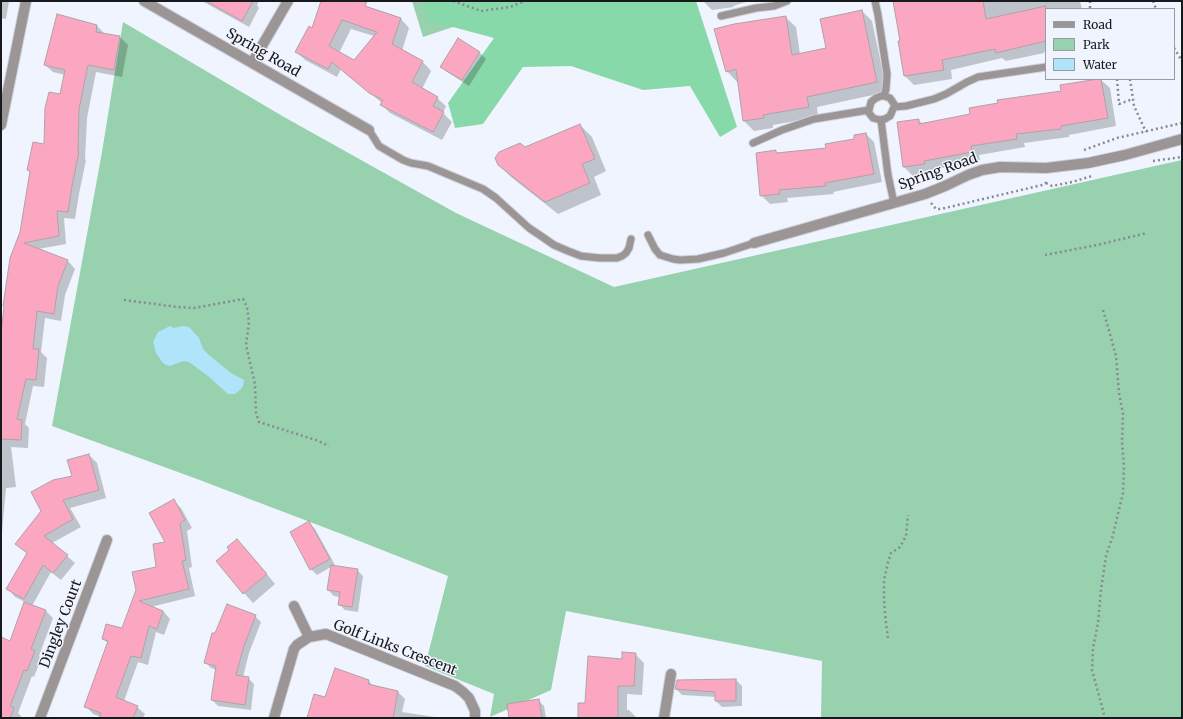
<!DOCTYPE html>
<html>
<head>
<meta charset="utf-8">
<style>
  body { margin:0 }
  #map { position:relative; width:1183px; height:719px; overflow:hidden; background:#eff4fe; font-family:Merriweather,serif }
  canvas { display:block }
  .frame { position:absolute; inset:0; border:2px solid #18191c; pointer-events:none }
  .legend { position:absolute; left:1045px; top:8px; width:130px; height:72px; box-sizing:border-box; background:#eff4fe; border:1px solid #999ca4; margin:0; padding:5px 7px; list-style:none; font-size:12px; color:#18191c }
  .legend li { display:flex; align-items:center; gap:8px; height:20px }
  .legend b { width:20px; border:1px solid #999ca4 }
</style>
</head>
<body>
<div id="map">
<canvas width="1183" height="719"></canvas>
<div class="frame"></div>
<ul class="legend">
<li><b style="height:5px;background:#9b9695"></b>Road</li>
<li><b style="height:11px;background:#98d1ae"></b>Park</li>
<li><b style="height:11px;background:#afe4fb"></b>Water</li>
</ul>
</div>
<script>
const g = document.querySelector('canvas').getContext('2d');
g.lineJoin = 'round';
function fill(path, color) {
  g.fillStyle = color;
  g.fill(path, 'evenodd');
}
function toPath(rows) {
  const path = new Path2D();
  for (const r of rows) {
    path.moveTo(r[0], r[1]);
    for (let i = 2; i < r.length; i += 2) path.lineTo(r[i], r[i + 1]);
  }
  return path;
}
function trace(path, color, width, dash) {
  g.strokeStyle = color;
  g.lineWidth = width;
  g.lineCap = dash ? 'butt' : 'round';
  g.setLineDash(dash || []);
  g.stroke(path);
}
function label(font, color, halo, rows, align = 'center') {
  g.font = font + ' Merriweather,serif';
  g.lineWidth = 3;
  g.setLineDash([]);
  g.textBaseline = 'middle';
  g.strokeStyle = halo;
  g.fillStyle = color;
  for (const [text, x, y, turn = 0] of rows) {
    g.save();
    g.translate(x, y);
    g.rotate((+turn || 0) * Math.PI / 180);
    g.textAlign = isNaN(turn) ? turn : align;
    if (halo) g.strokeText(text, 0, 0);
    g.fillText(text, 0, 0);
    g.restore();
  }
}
fill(toPath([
  [412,1,531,1,423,37],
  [123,22,284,117,456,213,614,287,1182,160,1182,718,821,718,822,661,566,611,551,690,490,717,494,694,425,666,448,576,339,533,197,479,52,426,102,152]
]), '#98d1ae');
fill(toPath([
  [423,1,696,1,737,127,720,137,690,86,643,90,571,66,523,67,483,124,455,128,448,103,494,38,427,20]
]), '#88d9aa');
fill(toPath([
  [170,326,174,328,183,326,189,327,191,329,199,338,203,349,209,355,231,373,244,380,243,386,241,389,235,394,228,394,208,376,189,362,183,361,170,366,166,365,163,363,156,353,153,342,158,332]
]), '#afe4fb');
fill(toPath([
  [1,1,9,1,6,19,1,18],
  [202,1,259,1,257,5,259,8,249,27],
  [322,1,347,1,401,19,409,28,402,51,423,62,431,71,422,89,437,98,446,106,443,113,452,122,442,140,390,113,381,104,382,103,341,69,337,77,305,60,297,52,313,29],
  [351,29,374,36,354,61,339,53],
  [703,1,749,1,733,6,734,7,712,10],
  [894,1,1080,1,1082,9,1046,9,1046,51,1044,52,1044,53,1006,61,1002,58,951,70,952,79,914,85,905,76,901,42],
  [862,11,872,21,887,92,817,107,818,117,773,125,773,128,754,131,744,121,738,81,737,82,727,71,785,17,796,27,800,54,827,49],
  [96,25,104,33,104,34,120,37,128,45,122,77,96,72,87,118,85,159,86,160,79,194,75,219,64,218,66,244,38,249,68,261,75,269,65,295,61,321,45,318,41,352,47,358,44,387,33,386,25,424,29,428,28,448,11,447,16,487,6,488,1,543,1,344,21,232,31,173,28,170,45,145,61,95,65,75,53,72,45,65],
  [480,53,486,59,469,86,447,72,441,67],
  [1101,80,1110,88,1116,126,1069,135,1069,137,1024,143,1025,147,979,155,980,160,932,170,933,173,913,176,904,167,918,120,923,124,971,115,1062,92],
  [580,125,592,137,606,171,594,177,601,195,558,214,511,177,499,165,525,148],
  [866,134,874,142,882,182,833,192,834,194,787,198,788,202,770,204,761,195,775,151,778,154,827,149,855,139],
  [89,455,97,463,106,498,70,508,81,527,52,543,75,563,61,580,51,572,32,606,46,611,53,618,39,656,41,659,34,677,32,676,18,713,21,716,20,718,1,718,1,638,11,642,25,602,15,597,8,589,28,554,17,544,73,476],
  [174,501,181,508,192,528,187,531,192,567,189,568,195,596,151,607,163,611,170,619,164,635,156,632,148,665,138,662,124,701,137,707,145,714,143,718,104,718,93,714,86,706,108,643,103,639,123,629,158,567,167,543],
  [309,523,315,529,335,565,332,567,357,570,363,576,358,612,345,610,339,604,340,597,334,596,328,590,331,567,317,575,311,569],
  [237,540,246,549,275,584,253,603,244,593,217,561,231,550],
  [255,616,261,622,249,653,243,677,248,678,254,684,251,710,218,706,212,700,217,670,211,668,205,662,215,635],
  [635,654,644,663,642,695,627,694,627,710,629,710,637,718,579,718,586,704,623,660],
  [336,669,369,681,374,687,398,692,405,699,402,712,441,718,308,718,325,698],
  [736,680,742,686,742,706,722,707,716,701,716,697,682,695,676,689],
  [538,700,544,706,546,718,510,718]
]), '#0003');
const building = toPath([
  [206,1,253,1,242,21,206,1],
  [321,1,367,1,365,6,401,18,392,44,423,61,412,82,438,97,433,106,444,112,433,132,380,105,383,100,369,93,332,62,328,69,295,52,309,26,312,28,321,1],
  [342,20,377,32,354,60,329,46,342,20],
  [893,1,983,1,986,19,1046,6,1046,41,996,53,995,49,942,60,944,70,904,76,898,41,900,41,893,1],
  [862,10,877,82,807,97,809,107,763,115,764,118,743,121,736,69,726,72,714,29,734,24,786,16,792,55,826,48,820,19,862,10],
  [57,14,97,25,96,32,120,36,114,70,88,65,79,109,78,151,79,151,72,186,68,212,57,211,59,236,24,243,68,260,58,286,54,314,37,311,33,349,39,349,36,380,26,379,17,419,22,420,21,440,1,439,1,335,4,306,3,306,10,258,20,232,30,171,27,170,33,142,44,144,45,108,49,92,60,94,65,70,44,65,57,14],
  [458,38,480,52,462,80,440,67,458,38],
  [1098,79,1101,79,1108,118,1061,126,1061,129,1016,134,1017,139,971,146,972,152,924,161,925,164,903,167,897,122,919,119,919,124,970,114,969,108,998,103,997,100,1061,91,1060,85,1098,79],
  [580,124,595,159,582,164,590,183,545,202,498,165,495,158,499,152,520,143,525,147,580,124],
  [866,133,874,174,825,183,826,186,779,190,780,194,760,196,756,153,776,150,776,153,826,148,825,144,854,139,854,135,866,133],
  [89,454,99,490,63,500,73,519,44,536,68,555,53,573,43,565,24,599,6,589,27,553,15,544,41,511,31,492,53,480,72,476,67,460,89,454],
  [174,499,185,520,180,523,186,560,182,561,189,589,139,601,163,611,157,629,149,626,141,658,131,656,116,697,138,706,133,718,99,718,101,713,84,707,108,641,102,639,106,624,122,628,136,590,132,572,156,567,153,544,165,542,149,513,174,499],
  [309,521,330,559,310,570,290,532,309,521],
  [237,539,267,574,243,594,216,561,229,550,227,547,237,539],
  [331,565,358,569,352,607,338,605,340,592,327,590,331,565],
  [24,602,46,610,31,649,35,651,27,671,24,670,10,706,14,708,10,718,1,718,1,637,10,641,24,602],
  [227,604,256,615,244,646,236,675,249,677,245,705,211,700,216,666,204,663,212,633,215,633,227,604],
  [622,652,636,653,634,686,618,686,618,718,578,718,578,703,585,703,588,656,622,659,622,652],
  [335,668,369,680,368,684,398,691,393,718,307,718,314,694,325,697,335,668],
  [736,679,736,701,715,701,715,692,675,689,677,680,736,679],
  [539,699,542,718,509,718,507,704,539,699]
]);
fill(building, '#fca7c2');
trace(building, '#aea2a5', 1);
const lane = toPath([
  [875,1,878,15,887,74,886,89,884,96],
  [721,16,756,8,774,6,787,1],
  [881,96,884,96,890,98,894,104,894,107,890,116,885,119,880,120,873,118,869,113,869,110,871,102,876,98,881,96],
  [894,107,906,106,934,99,946,94,967,82,978,77,1046,67],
  [881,120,888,175,894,203],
  [369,130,379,146,403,160,411,163,428,166,483,189,496,198,529,228,541,236,554,245,568,251,581,256,590,257,600,258,617,258,622,256,626,253,629,248,631,239],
  [753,143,782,130,814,119,869,110],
  [648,235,655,249,660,255,673,259,680,260,698,259,724,253,754,243]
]);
const street = toPath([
  [144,1,369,130],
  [252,63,288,1],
  [1,125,26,1],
  [754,243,925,194,945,186,968,175,982,170,1000,167,1046,168,1088,163,1125,155,1182,139],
  [294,606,309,637],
  [40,718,107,540],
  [274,718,294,649,297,645,309,637,326,634,455,686,463,692,469,698,475,711,475,718],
  [664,718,671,674]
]);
trace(lane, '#cdd1da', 9);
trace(street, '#cdd1da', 12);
trace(toPath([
  [453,1,481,11,510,7,525,1],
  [1090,1,1090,9],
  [1153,1,1156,9],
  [1174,48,1182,61],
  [1117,79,1119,104,1133,99],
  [1130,79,1134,106,1146,132],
  [1084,150,1117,138,1182,123],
  [1153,161,1182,157],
  [1046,183,1052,186,1072,182,1092,176],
  [931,203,936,209,941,209,1042,185,1049,181],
  [1045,255,1097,245,1147,233],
  [124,300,178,307,194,308,243,299,247,307,249,322,246,345,255,384,256,413,259,422,316,440,329,446],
  [1103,310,1110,334,1116,356,1119,393,1123,414,1122,442,1124,467,1123,493,1113,535,1106,556,1101,590,1098,623,1093,648,1092,670,1105,718],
  [888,638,886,623,884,601,884,580,888,562,891,553,900,547,906,536,908,515]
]), '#878a91', 2.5, [2, 3]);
trace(lane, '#9b9695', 7);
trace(street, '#9b9695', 10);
label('14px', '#18191c', '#eff4fe', [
  ["Spring Road",263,53,30],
  ["Spring Road",938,172,-20],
  ["Dingley Court",61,624,-69],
  ["Golf Links Crescent",395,648,21]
]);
</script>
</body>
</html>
